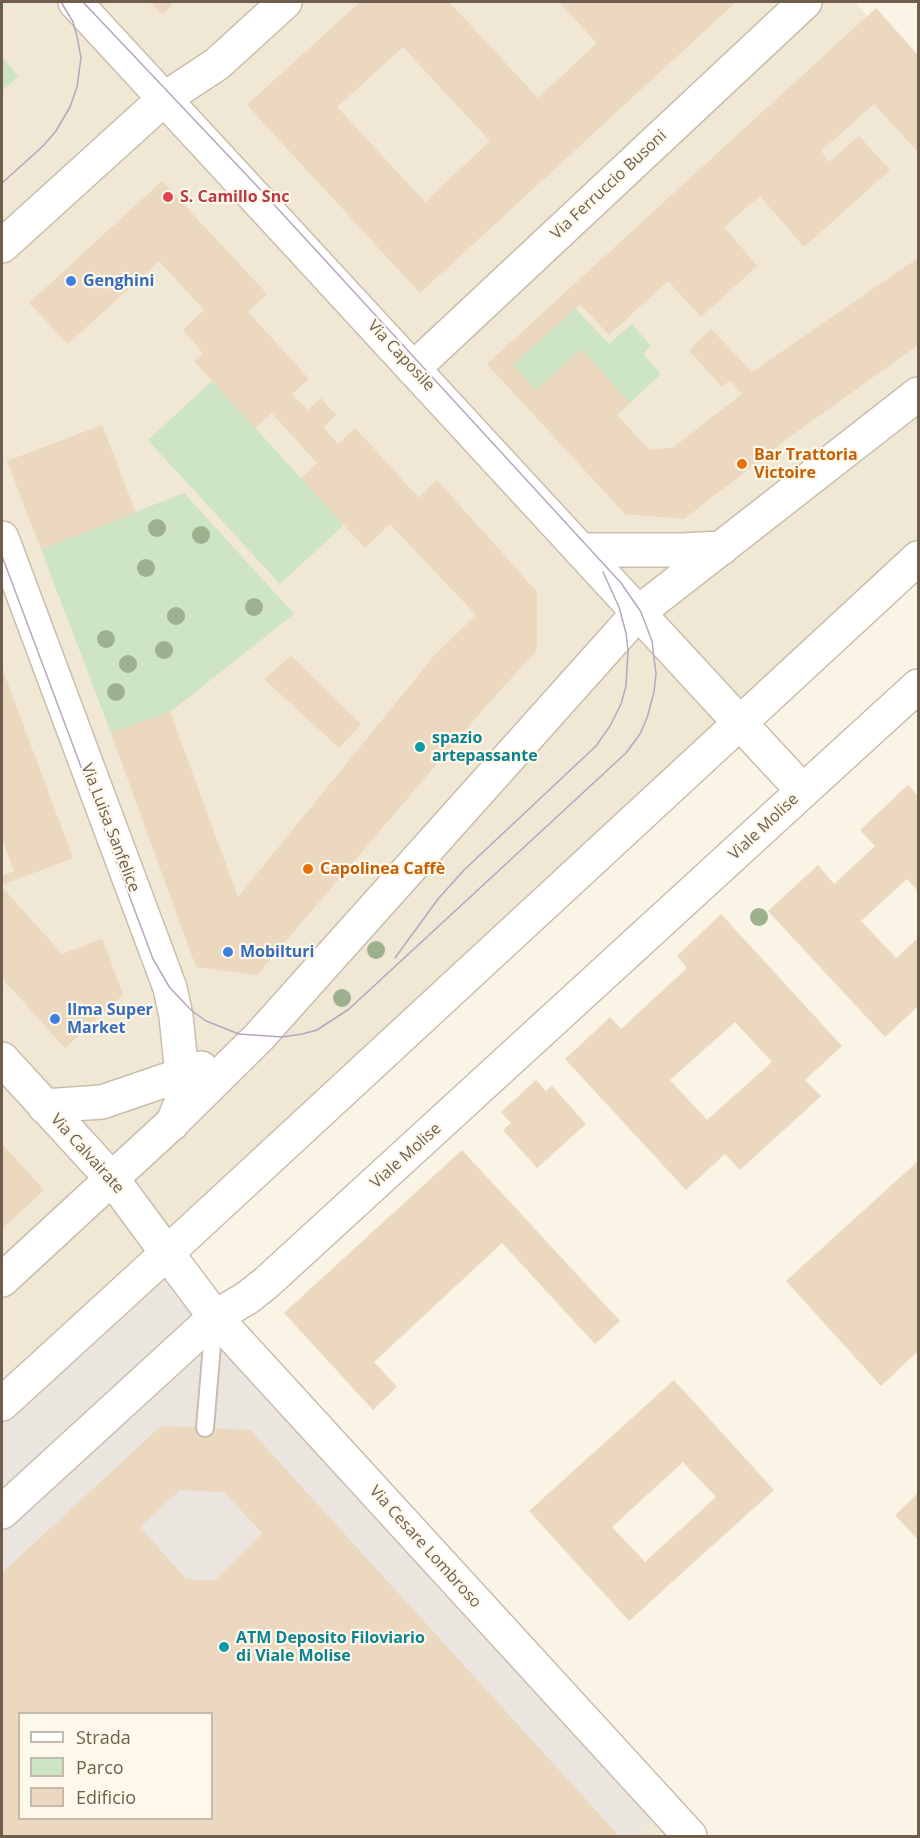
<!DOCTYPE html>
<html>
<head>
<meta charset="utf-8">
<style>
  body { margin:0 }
  #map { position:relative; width:920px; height:1838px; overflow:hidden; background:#f9f4e5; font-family:"Open Sans",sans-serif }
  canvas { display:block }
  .frame { position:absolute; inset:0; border:3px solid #6f5e4d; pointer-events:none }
  .legend { position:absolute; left:18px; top:1712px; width:195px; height:108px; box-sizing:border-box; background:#fdf8ea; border:2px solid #c4baab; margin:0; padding:8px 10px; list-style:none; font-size:18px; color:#6f5e4d }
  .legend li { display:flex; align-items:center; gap:12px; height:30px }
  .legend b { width:30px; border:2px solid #c4baab }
</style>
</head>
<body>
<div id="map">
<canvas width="920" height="1838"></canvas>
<div class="frame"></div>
<ul class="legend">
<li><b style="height:8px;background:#fff"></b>Strada</li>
<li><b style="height:16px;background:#cde5c5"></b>Parco</li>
<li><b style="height:16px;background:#ecd7bf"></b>Edificio</li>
</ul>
</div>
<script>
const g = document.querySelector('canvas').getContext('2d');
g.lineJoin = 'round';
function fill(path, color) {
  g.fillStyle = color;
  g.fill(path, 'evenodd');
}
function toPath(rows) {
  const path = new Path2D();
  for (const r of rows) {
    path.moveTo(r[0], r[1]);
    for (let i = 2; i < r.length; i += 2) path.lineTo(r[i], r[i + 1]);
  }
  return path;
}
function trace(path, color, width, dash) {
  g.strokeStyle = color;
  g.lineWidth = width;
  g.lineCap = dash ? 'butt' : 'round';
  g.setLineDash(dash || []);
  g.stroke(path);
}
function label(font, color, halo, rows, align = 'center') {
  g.font = font + ' "Open Sans",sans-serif';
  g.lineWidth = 4.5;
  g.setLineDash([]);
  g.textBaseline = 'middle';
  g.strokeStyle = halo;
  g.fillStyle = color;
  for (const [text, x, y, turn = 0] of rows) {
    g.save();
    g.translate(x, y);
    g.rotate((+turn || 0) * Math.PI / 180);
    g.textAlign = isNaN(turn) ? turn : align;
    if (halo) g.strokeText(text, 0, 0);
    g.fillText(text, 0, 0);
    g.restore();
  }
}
fill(toPath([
  [2,2,855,2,918,72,918,549,2,1391],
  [659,1815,679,1836,636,1836]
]), '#f0e7d4');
fill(toPath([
  [166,1268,659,1815,636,1836,2,1836,2,1415],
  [20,1714,212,1714,212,1818,20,1818]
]), '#eae5de');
fill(toPath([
  [2,57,18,76,2,91],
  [575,308,609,344,632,324,651,346,643,354,661,374,630,403,536,390,513,365],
  [212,381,344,525,280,584,148,440],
  [184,493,294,614,170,712,111,733,41,549]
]), '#cde5c5');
fill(toPath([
  [150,2,169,2,172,5,162,14],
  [360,2,449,2,538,98,597,43,559,2,736,2,420,293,247,105],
  [403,47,490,141,425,202,337,107],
  [876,8,918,55,918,152,874,104,821,151,829,162,859,136,890,170,804,247,760,196,724,227,757,266,701,317,668,281,609,335,580,304,513,365,536,390,581,349,630,403,617,415,649,450,674,447,742,394,730,380,722,387,689,350,711,329,752,372,918,258,918,345,795,433,684,519,625,514,487,364],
  [162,181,267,294,248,312,309,379,292,394,308,410,321,398,336,415,323,427,338,444,355,428,419,498,437,480,537,592,537,650,486,706,257,975,196,967,111,733,170,712,238,897,434,656,476,615,390,524,365,548,301,478,317,463,272,413,255,428,194,361,203,353,183,330,204,310,159,261,68,344,29,303],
  [102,425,136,513,41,549,7,461],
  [291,656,361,724,339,748,264,679],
  [2,668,73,858,2,885,2,876,14,871,2,838],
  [908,785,918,796,918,891,907,879,861,921,896,958,918,938,918,1006,885,1037,768,911,818,865,834,884,875,846,860,830],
  [2,887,62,954,102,939,106,948,123,995,65,1048,2,978],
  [721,914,842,1046,805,1080,821,1096,740,1170,725,1154,686,1190,565,1059,610,1017,621,1029,687,968,677,956],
  [735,1022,772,1062,707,1120,670,1080],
  [536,1080,546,1091,552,1086,586,1124,537,1168,503,1130,511,1123,501,1112],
  [2,1144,44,1190,2,1229],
  [462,1150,620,1321,595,1344,502,1243,374,1362,397,1387,373,1410,284,1313],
  [918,1161,918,1351,881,1386,786,1281],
  [674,1380,774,1490,629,1621,529,1511],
  [683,1462,716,1497,645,1562,612,1527],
  [161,1426,250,1430,619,1836,2,1836,2,1573],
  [180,1490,224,1492,262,1533,214,1581,186,1579,140,1527],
  [20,1714,212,1714,212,1818,20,1818],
  [918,1493,918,1540,895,1515]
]), '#ecd7bf');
const service = toPath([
  [205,1428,214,1321]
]);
const minor = toPath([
  [75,2,740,723],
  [2,246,164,99,217,64,285,2],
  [413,369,805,2],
  [2,538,170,988,176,1016,182,1075,181,1103,172,1124],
  [580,550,682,550,722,548],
  [2,1059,113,1180,167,1253],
  [44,1106,102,1102,201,1068],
  [2,1280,171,1124,259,1037,639,612,918,394],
  [2,1512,215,1317,247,1298,266,1283,803,791]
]);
const tertiary = toPath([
  [740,723,803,791,918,686],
  [167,1253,215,1317,690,1836]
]);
const secondary = toPath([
  [2,1404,167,1253,918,558]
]);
trace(service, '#c9bdac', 20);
trace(minor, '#c9bdac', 36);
trace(tertiary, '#c9bdac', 36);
trace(secondary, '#ccbeab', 36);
trace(service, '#fff', 16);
trace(minor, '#fff', 33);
trace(tertiary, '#fff', 33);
trace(secondary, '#fff', 33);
trace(toPath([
  [2,183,43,146,56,131,70,107,77,87,81,58,77,36,73,22,61,2],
  [2,556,153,959,170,988,191,1010,206,1021,239,1034,282,1037,302,1034,317,1030,349,1009,626,753,640,734,647,718,654,692,656,674,652,641,641,612,621,583,257,186,83,2],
  [395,958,438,899,464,870,596,746,610,726,621,704,626,686,628,651,626,633,619,607,603,572]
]), '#b8a5c1', 1.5);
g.fillStyle = '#9db18f';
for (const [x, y] of [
  [157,528],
  [201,535],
  [146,568],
  [254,607],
  [176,616],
  [106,639],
  [164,650],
  [128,664],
  [116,692],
  [759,917],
  [376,950],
  [342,998]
]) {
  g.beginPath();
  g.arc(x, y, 9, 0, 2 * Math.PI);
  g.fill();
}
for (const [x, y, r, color] of [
  [168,197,6,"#e0444e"],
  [71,281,6,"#3f7fe0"],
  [742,464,6,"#e8710a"],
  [420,747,6,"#0f9aa8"],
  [308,869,6,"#e8710a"],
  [228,952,6,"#3f7fe0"],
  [55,1019,6,"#3f7fe0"],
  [224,1647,6,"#0f9aa8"]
]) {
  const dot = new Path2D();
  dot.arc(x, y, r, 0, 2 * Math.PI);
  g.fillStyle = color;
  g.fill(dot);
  trace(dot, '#fdf8ea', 2);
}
label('16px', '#6f5e4d', '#fdf8ea', [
  ["Via Ferruccio Busoni",609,185,-43],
  ["Via Caposile",401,356,47],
  ["Viale Molise",764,827,-43],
  ["Via Luisa Sanfelice",110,828,69],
  ["Via Calvairate",87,1154,48],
  ["Viale Molise",406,1156,-42],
  ["Via Cesare Lombroso",425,1547,48]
]);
label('bold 16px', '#be3a42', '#fdf8ea', [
  ["S. Camillo Snc",180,197]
], 'left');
label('bold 16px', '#366cbe', '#fdf8ea', [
  ["Genghini",83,281],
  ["Mobilturi",240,952],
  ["Ilma Super",67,1010],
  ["Market",67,1028]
], 'left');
label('bold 16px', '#c56008', '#fdf8ea', [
  ["Bar Trattoria",754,455],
  ["Victoire",754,473],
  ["Capolinea Caffè",320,869]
], 'left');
label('bold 16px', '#0d838f', '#fdf8ea', [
  ["spazio",432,738],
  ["artepassante",432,756],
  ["ATM Deposito Filoviario",236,1638],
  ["di Viale Molise",236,1656]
], 'left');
</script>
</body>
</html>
